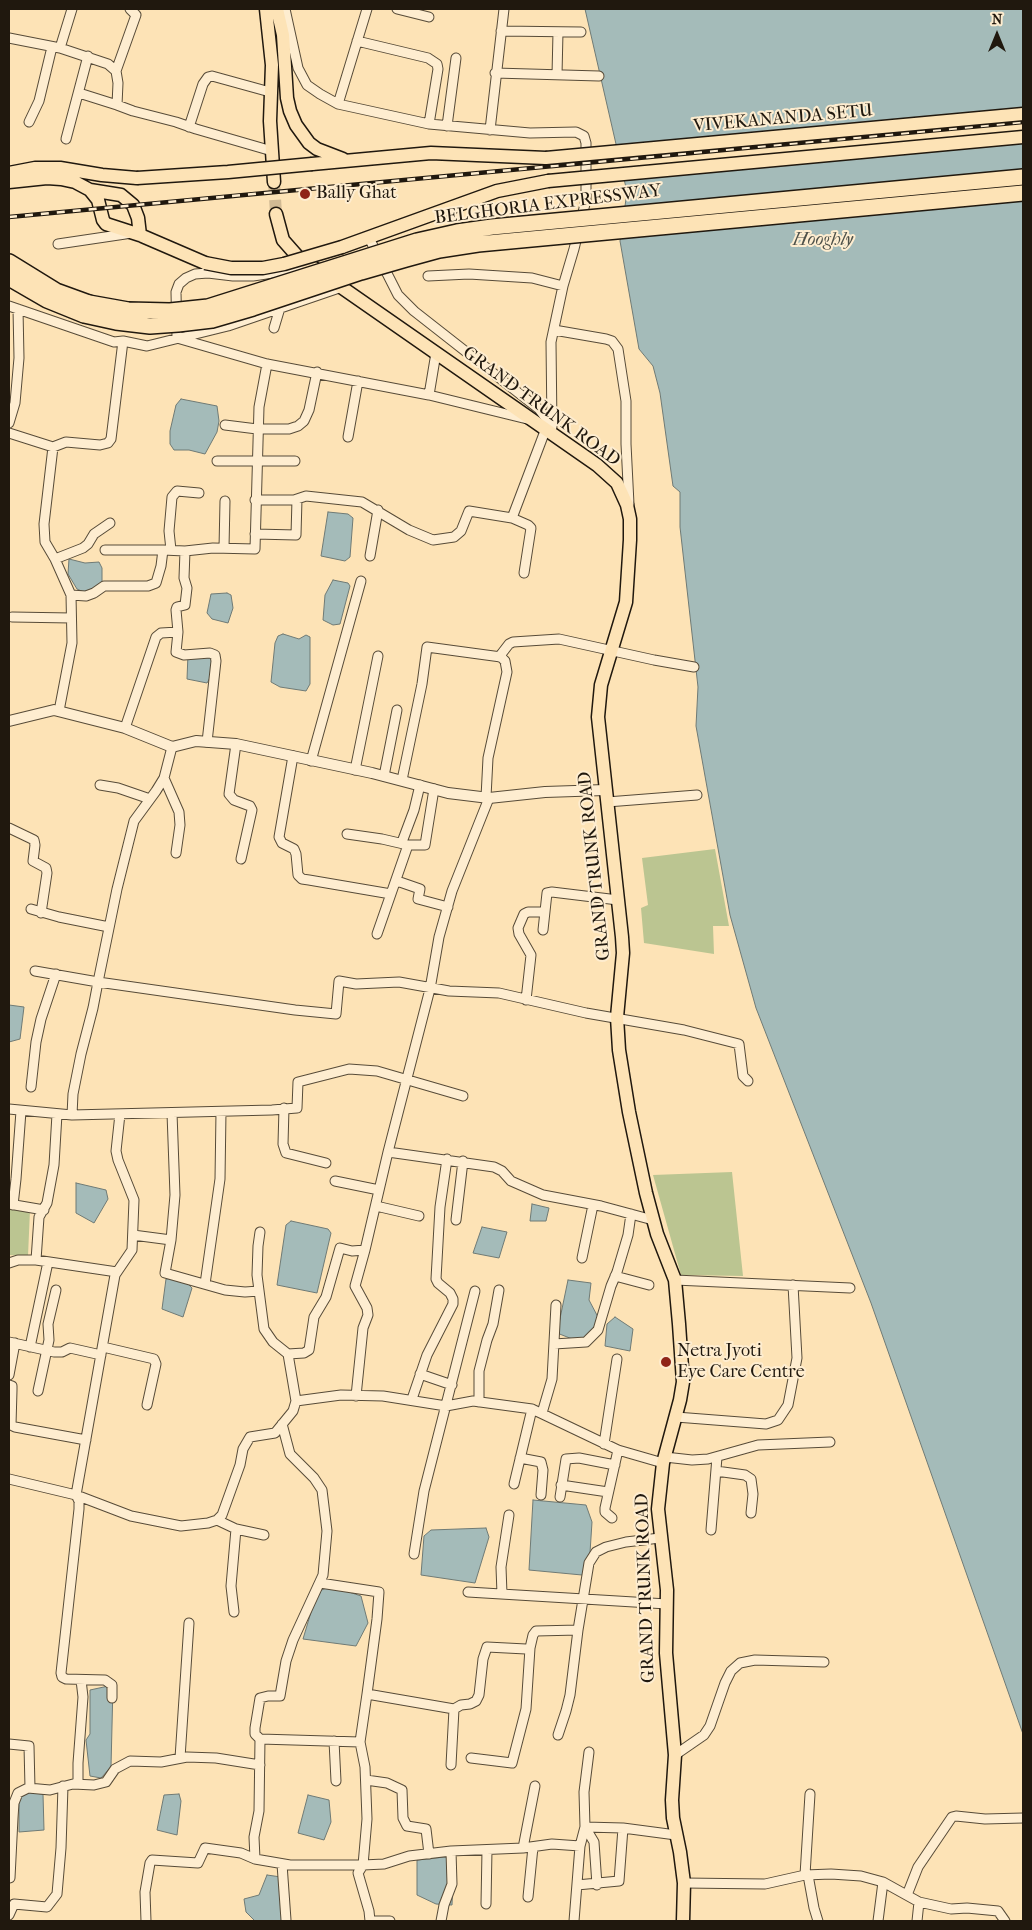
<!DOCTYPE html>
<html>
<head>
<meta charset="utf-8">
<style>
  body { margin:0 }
  #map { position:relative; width:1032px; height:1930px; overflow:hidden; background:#fde3b6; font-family:"IM FELL French Canon",serif }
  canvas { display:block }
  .frame { position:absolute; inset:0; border:10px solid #20180e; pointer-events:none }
  .north { position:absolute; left:972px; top:10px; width:50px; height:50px; -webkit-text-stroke:4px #feedd0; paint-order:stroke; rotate:0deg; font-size:14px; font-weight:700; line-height:20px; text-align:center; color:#20180e }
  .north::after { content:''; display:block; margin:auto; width:18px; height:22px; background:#20180e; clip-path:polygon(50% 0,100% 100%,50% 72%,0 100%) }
</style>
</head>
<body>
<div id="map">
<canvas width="1032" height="1930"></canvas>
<div class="frame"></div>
<div class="north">N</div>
</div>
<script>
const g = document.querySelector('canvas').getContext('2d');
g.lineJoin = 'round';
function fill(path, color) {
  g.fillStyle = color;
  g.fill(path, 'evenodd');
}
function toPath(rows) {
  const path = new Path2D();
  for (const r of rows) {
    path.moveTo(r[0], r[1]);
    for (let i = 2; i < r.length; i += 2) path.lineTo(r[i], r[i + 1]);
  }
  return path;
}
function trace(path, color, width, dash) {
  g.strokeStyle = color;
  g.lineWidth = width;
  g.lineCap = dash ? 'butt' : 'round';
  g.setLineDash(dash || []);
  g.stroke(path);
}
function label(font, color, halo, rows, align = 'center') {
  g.font = font + ' "IM FELL French Canon",serif';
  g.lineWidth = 4;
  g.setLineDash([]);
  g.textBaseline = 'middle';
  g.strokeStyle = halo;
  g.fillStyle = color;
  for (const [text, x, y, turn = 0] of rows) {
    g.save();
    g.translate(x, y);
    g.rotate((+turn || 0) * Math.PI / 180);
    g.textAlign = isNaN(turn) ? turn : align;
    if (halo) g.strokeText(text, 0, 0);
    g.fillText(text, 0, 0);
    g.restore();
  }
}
fill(toPath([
  [715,849,729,926,713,926,714,954,644,943,641,908,648,905,642,858],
  [732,1172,743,1276,681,1275,653,1175],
  [9,1204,30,1210,28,1256,9,1255]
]), '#bbc591');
const water = toPath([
  [585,9,1023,9,1023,1734,871,1303,756,1008,730,915,696,726,698,687,680,527,680,492,673,486,660,393,653,366,639,349,620,241,627,192,585,9],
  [181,399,217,406,219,421,217,432,205,454,189,450,174,450,170,444,170,431,176,405,181,399],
  [328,512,348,514,353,518,350,557,345,561,321,556,328,512],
  [69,559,85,563,99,562,102,568,102,582,86,593,77,589,68,574,69,559],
  [333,580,348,583,350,586,340,624,333,625,323,620,325,595,333,580],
  [227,593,231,595,233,608,228,623,212,619,207,613,211,594,227,593],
  [283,634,299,639,306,635,310,637,310,684,306,691,280,687,271,682,275,643,278,636,283,634],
  [188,654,215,658,214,671,207,683,187,679,188,654],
  [9,1005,24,1007,20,1039,9,1042,9,1005],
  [76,1183,106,1190,108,1199,94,1223,76,1213,76,1183],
  [532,1204,549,1208,546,1221,530,1221,532,1204],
  [291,1221,328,1229,331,1233,317,1293,277,1285,286,1225,291,1221],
  [482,1227,507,1232,499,1258,473,1253,482,1227],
  [181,1277,192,1288,183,1317,162,1309,166,1279,181,1277],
  [568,1280,591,1283,589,1300,599,1319,598,1337,585,1344,557,1333,568,1280],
  [615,1317,633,1329,630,1351,605,1346,607,1324,615,1317],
  [533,1500,586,1505,592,1522,589,1568,582,1575,529,1570,533,1500],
  [486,1528,489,1537,475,1583,421,1575,424,1536,431,1530,486,1528],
  [331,1586,361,1596,368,1623,356,1646,303,1639,317,1592,331,1586],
  [113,1685,111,1767,101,1778,90,1776,86,1740,90,1734,90,1690,113,1685],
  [26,1792,43,1794,44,1830,19,1832,19,1800,26,1792],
  [179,1794,181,1801,177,1835,157,1830,164,1795,179,1794],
  [308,1795,329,1800,331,1822,324,1840,298,1833,308,1795],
  [454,1856,452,1905,436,1904,417,1895,417,1860,454,1856],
  [267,1875,281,1877,283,1921,255,1921,246,1912,244,1899,259,1895,267,1875]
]);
fill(water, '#a4bbb9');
trace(water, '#6f7a75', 1);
fill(toPath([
  [1023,107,1023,143,622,180,614,145]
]), '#fde3b6');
trace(toPath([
  [274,182,276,214]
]), '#d1ba94', 12, [12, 6]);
const minor = toPath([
  [285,9,298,68,307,85,320,94,338,104,429,124,530,133,576,132,584,136,586,143,586,200,574,249,563,286,551,342,552,427],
  [397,9,429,17],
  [501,31,581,32],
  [9,38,60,48,108,64,116,71,118,83,117,105,133,111,176,122,196,129,272,151],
  [357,41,428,58,437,64,438,69,429,124],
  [60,48,72,9],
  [116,71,136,15,130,9],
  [495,73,599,76],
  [557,75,558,32],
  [79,93,117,105],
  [338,104,367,9],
  [29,122,39,101,52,47],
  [447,126,456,58],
  [189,127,203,84,208,77,212,76,270,92],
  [490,130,504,9],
  [66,139,88,56],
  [369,238,398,295,414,311,539,409,552,426],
  [58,244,132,233],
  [309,265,286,271,253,276,233,276,208,273,195,274,186,278,179,284,176,292,177,338,267,364,429,395,527,419],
  [428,276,469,274,532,278,563,286],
  [9,306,114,342,123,341,147,346,228,326,342,287],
  [274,328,280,308],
  [554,330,606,339,612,341,618,349,626,401,626,444,629,504],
  [429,395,436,353],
  [9,423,15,403,19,358,18,309],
  [225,425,257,429,289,429,298,426,304,421,309,410,317,372],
  [9,433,53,447],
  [348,437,358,381],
  [217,461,295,461],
  [255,500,294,500,306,496,362,502,409,530,433,540,454,537,461,531,469,511,512,518,545,431],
  [512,518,528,525,531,528,524,573],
  [255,534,296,535,297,499],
  [224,548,225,501],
  [105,550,163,550],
  [171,550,169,531,172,497,177,491,199,493],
  [185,551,184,578,187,588,185,605,177,607,176,610,178,632,176,652,184,655,210,653,215,655,216,661,207,742],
  [370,556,378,510],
  [55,559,83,548,88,544,94,534,110,523],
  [71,595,86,596,94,593,104,586,148,586,156,583,161,566,163,550,185,551,213,548,255,549,259,407,267,364],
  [12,617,71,618],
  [499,657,509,644,513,642,559,639,654,660,694,667],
  [59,711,72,643,71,595,55,559,45,542,44,524,53,447,66,442,100,445,108,443,111,439,123,341],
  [125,728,156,637,161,633,178,632],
  [236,744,229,794,234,800,250,806,252,810,241,859],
  [172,747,164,778,156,791,134,821,117,889,98,982,295,1010,336,1014,339,981,356,984,399,982,449,991,499,993,586,1013,684,1030,739,1044,743,1076,748,1081],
  [293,756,279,837,282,843,294,849,296,854,298,875,302,879,309,880,391,894],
  [311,761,361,581],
  [355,770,378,656],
  [384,776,397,710],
  [164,778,179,812,180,825,176,853],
  [402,780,422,684,427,647,501,657,505,661,507,672,488,758,486,797],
  [100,785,118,788,150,799],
  [607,802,697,795],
  [9,828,34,840,35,845,33,861,46,868,47,873,41,913],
  [347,834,382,839,408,845,425,845,434,789],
  [402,842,414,810,420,785],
  [397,881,420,889,418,899,448,907],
  [31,909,59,917,109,927],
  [543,930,547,893,552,892,618,900],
  [377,934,408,845],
  [35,971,98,982,93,1008,81,1054,73,1094,72,1115],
  [526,1000,531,955,519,934,518,928,524,914,528,912,544,912],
  [31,1087,36,1042,41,1019,56,974],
  [284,1108,283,1144,286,1153,326,1163],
  [9,1109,72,1115,272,1110,297,1108,298,1082,349,1069,377,1071,463,1096],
  [388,1152,494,1167,502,1171,511,1181,543,1195,601,1206,653,1220],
  [335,1181,379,1190],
  [9,1204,44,1210],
  [13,1205,16,1179,21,1111],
  [376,1206,419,1216],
  [456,1220,463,1161],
  [260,1232,258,1246,257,1275,264,1329,273,1342,288,1354,296,1401],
  [133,1235,171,1240,165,1273,225,1290,245,1292,259,1291],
  [171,1240,175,1195,172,1113],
  [582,1258,593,1205],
  [36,1260,39,1217,47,1203,54,1165,57,1114],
  [9,1263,18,1260,36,1260,117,1272],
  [615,1276,649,1285],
  [675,1280,850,1288],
  [205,1284,220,1179,221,1112],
  [9,1342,54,1352,62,1352,70,1348,101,1355],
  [554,1344,586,1342,598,1330,611,1286,617,1272,628,1235,631,1214],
  [30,1347,48,1262],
  [103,1347,154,1359,156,1364,147,1405],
  [288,1354,304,1353,309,1350,314,1317,326,1297,340,1248,352,1251,365,1250,388,1152,430,989,439,937,452,891,489,798],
  [420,1374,452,1385],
  [9,1375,15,1343],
  [9,1385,12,1386,12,1390,11,1425,15,1427,86,1440],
  [38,1391,49,1340,48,1324,56,1290],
  [356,1396,363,1328,368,1315,367,1308,355,1286,365,1250],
  [412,1399,427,1355,453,1304,453,1299,450,1293,438,1283,436,1279,440,1207,447,1159],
  [479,1402,479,1371,487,1340,493,1324,499,1290],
  [542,1413,552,1379,556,1305],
  [676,1417,766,1424,778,1420,788,1405,797,1358,793,1285],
  [604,1444,617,1359],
  [665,1457,692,1460,708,1459,758,1445,830,1442],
  [520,1458,541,1462,543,1470,541,1495],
  [716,1471,745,1475,751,1479,753,1494,751,1513],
  [9,1479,76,1495,131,1516,181,1526,208,1523,217,1520,222,1515,240,1465,243,1449,250,1437,275,1433,293,1411,296,1401,341,1395,383,1396,446,1406,473,1401,532,1409,618,1450,663,1463],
  [514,1484,532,1409],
  [561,1485,608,1492],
  [560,1497,566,1459,579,1458,615,1465],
  [612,1518,605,1512,605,1508,618,1450],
  [217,1520,236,1529,231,1586,234,1612],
  [236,1529,264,1535],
  [711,1530,717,1457],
  [414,1554,424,1491,475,1291],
  [320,1583,379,1592,377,1619,367,1694],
  [468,1592,667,1604],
  [502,1594,501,1567,509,1515],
  [112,1698,112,1685,105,1680,66,1679,62,1677,61,1673,79,1509,79,1501,76,1495,115,1275,132,1250,134,1200,118,1160,116,1151,120,1114],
  [558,1735,566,1711,570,1695,578,1630],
  [260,1739,255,1734,255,1728,260,1698,268,1696,280,1696,286,1661,293,1640,323,1575,327,1531,322,1490,314,1478,290,1454,282,1424],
  [334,1741,336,1781],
  [9,1744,29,1746,30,1788],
  [589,1752,584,1792,585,1827,594,1842,597,1885],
  [675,1755,704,1735,710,1726,725,1683,731,1671,740,1663,755,1660,824,1662],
  [180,1758,189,1623],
  [471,1758,512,1763,526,1709,530,1648],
  [451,1765,454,1709],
  [366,1780,387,1783,402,1790,403,1818,407,1826,426,1829,429,1854],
  [78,1784,78,1763,83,1697,81,1680],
  [9,1818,13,1818,14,1803,18,1793,28,1788,50,1790,73,1784,94,1785,106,1782,115,1769,130,1761,161,1762,187,1757,216,1758,260,1765],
  [523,1848,535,1786],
  [255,1859,254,1837,259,1811,260,1739,360,1742],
  [282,1864,286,1920],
  [805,1875,810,1794],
  [808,1875,814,1908,818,1921],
  [10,1878,13,1818],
  [684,1883,765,1884,805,1875,831,1874,861,1876,883,1882,919,1902,951,1909,967,1908,998,1911,1005,1921],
  [577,1885,619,1881,623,1828],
  [907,1895,918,1867,952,1817,956,1816,985,1819,1023,1818],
  [528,1897,533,1847],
  [486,1904,487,1850],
  [9,1915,14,1904,47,1907,57,1894,61,1848,63,1786],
  [146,1921,145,1892,150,1863,152,1860,198,1863,205,1848,241,1853,255,1859,290,1865,363,1865,384,1864,409,1856,451,1851,523,1848,552,1844,580,1846,585,1827,623,1828,676,1835],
  [370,1921,369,1911,358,1873,363,1865,367,1819,365,1767,360,1742,367,1694,454,1709,461,1705,470,1704,476,1701,479,1695,483,1659,487,1647,526,1649,530,1648,533,1635,536,1631,578,1630,589,1563,596,1552,606,1547,626,1542,660,1538],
  [370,1921,390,1921],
  [441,1921,444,1905,452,1884,451,1851],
  [574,1921,580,1846],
  [878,1921,883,1882],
  [917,1921,919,1902]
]);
const tertiary = toPath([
  [9,721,54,710,125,728,172,747,196,741,236,744,372,773,448,793,489,798,545,792,605,790]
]);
const primary = toPath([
  [266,9,272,65,270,121,274,182],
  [277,9,283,35,287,98,290,111,296,125,309,143,317,149,343,159],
  [312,164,431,153,546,158],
  [9,173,35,168,60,168,102,175,137,178],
  [9,182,47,178,61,179,75,182,90,190,121,195,133,205,138,218,140,235],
  [90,190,98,200,103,220,106,224,140,235,205,263],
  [276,214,283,240,298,257,597,465,617,483,627,505,630,519,630,540,626,602,601,685,598,717,622,937,623,953,617,1017,619,1050,629,1112,646,1193,657,1234,675,1280,679,1324,683,1382,680,1400,663,1463,658,1509,667,1590,666,1653,675,1755,672,1800,673,1818,680,1852,684,1883,683,1921],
  [342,247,497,191,548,181]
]);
const motorway = toPath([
  [9,262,56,291,89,303],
  [9,278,47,300,84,315]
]);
trace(minor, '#574b38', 11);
trace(tertiary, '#574b38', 12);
trace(primary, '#20180e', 15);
trace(motorway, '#20180e', 18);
trace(minor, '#feedd0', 9);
trace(tertiary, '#feedd0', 10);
trace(primary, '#fde3b6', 12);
trace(motorway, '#fde3b6', 15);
const rail = toPath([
  [9,217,1023,122]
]);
trace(rail, '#20180e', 4.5);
trace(rail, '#feedd0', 2.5, [8]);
const primaryBridge = toPath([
  [546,158,1023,114],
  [137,178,228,172,312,164],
  [548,181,1023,137],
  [205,263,231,268,263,268,284,264,342,247]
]);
const motorwayBridge = toPath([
  [89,303,128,310,170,311,208,307,417,241,457,232,492,227,1023,177],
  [84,315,116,322,150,326,178,324,212,320,253,308,361,272,406,259,439,250,478,244,1023,193]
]);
trace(primaryBridge, '#20180e', 15, []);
trace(motorwayBridge, '#20180e', 18, []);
trace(primaryBridge, '#fde3b6', 12);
trace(motorwayBridge, '#fde3b6', 15);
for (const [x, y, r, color] of [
  [305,194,6,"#8f2418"],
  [666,1362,6,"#8f2418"]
]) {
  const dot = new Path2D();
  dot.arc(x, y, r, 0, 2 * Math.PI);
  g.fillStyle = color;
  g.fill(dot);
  trace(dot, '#feedd0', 2);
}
label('18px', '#20180e', '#feedd0', [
  ["VIVEKANANDA SETU",783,119,-5],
  ["BELGHORIA EXPRESSWAY",548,205,-7],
  ["GRAND TRUNK ROAD",541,407,36],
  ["GRAND TRUNK ROAD",595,866,-96],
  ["GRAND TRUNK ROAD",646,1588,-92]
]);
label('18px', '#20180e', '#feedd0', [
  ["Bally Ghat",316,194],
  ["Netra Jyoti",677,1352],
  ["Eye Care Centre",677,1373]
], 'left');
label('italic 19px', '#4e514a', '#feedd0', [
  ["Hooghly",823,240]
]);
</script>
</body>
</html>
